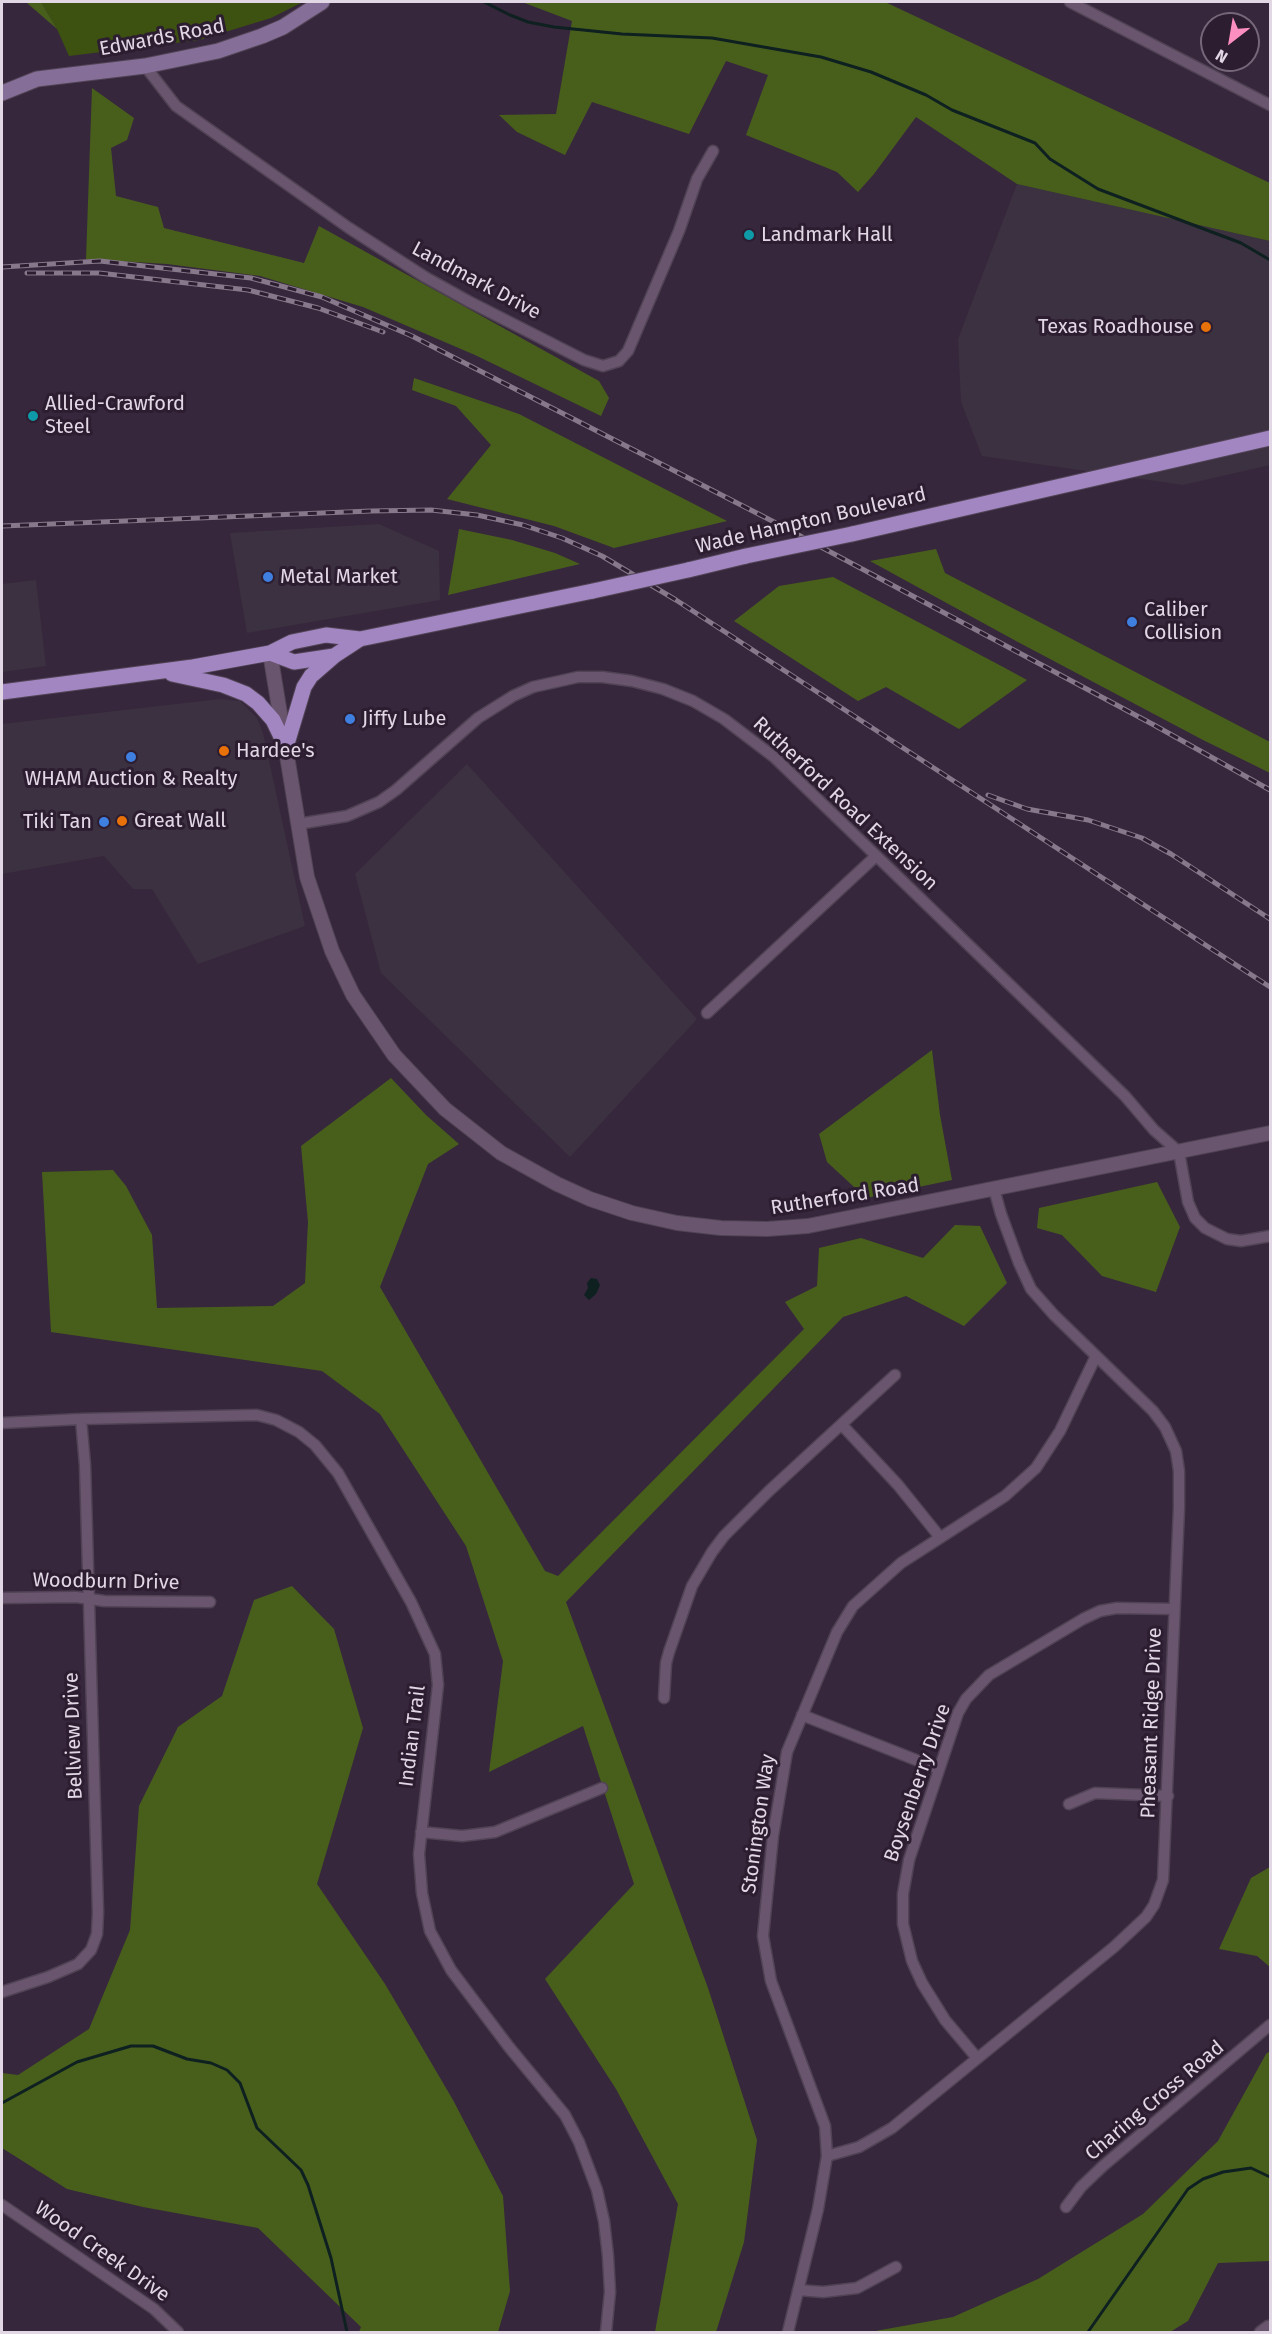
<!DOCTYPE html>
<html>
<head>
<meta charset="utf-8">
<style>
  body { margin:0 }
  #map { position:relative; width:1272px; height:2334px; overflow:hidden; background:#37273c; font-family:"Fira Sans",sans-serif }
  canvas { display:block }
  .frame { position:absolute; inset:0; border:3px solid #e2d7e5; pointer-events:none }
  .north { position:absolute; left:1200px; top:12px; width:60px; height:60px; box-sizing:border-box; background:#2d1d31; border:2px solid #756779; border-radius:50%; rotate:211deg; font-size:16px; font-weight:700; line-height:24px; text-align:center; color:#e2d7e5 }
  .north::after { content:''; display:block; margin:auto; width:21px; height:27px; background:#fd8ec0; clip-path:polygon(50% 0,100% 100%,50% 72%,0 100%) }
</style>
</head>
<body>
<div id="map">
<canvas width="1272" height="2334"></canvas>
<div class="frame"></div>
<div class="north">N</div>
</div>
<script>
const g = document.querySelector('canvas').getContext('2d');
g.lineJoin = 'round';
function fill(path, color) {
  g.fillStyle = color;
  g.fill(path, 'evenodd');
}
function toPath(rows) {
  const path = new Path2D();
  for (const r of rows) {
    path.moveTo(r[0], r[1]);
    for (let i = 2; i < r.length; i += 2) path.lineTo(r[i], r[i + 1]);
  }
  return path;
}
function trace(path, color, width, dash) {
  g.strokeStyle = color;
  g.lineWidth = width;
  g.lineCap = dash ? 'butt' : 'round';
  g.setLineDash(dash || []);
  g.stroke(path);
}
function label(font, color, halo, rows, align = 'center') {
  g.font = font + ' "Fira Sans",sans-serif';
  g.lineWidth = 6;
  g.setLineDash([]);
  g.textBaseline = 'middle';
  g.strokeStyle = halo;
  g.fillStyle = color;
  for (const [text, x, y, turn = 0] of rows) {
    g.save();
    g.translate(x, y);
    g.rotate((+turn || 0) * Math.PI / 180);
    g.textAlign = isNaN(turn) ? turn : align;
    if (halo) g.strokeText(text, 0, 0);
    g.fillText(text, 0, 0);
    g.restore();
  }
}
fill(toPath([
  [1017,184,1270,241,1270,465,1183,485,982,456,961,402,958,339],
  [379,524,439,551,440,600,247,633,230,533],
  [36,580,46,666,2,672,2,584],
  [220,699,240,701,257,718,263,733,305,926,198,964,152,889,133,889,104,856,2,874,2,724],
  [467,764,697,1019,570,1157,381,973,355,874]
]), '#3b3140');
fill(toPath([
  [41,2,303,2,271,18,199,40,69,56,57,29]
]), '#3d5211');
fill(toPath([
  [25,2,41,2,57,29,27,3],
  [522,2,725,3,729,2,885,2,1270,183,1270,241,1017,184,916,117,874,174,858,192,837,172,746,135,768,75,726,61,689,134,592,102,565,155,517,132,499,115,556,114,572,21],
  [92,88,134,118,127,140,111,148,116,196,158,207,164,228,304,263,319,226,599,381,609,398,601,416,475,355,363,307,260,276,167,264,86,259],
  [414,378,519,414,727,521,614,548,554,526,447,499,491,445,456,406,412,390],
  [459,529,512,540,555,553,580,564,448,595],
  [936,549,945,573,1270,742,1270,773,1203,740,1016,641,870,561],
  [833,577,1005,668,1027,680,959,729,886,687,858,701,734,621,779,586],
  [932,1050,940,1115,952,1180,866,1198,827,1162,819,1134],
  [391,1078,426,1115,459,1144,428,1164,380,1287,545,1571,558,1576,804,1329,785,1302,817,1286,819,1248,861,1238,923,1258,955,1225,980,1226,1007,1283,964,1326,906,1296,843,1317,566,1602,708,1988,757,2140,744,2242,716,2332,655,2332,678,2204,616,2089,545,1979,634,1884,583,1726,489,1772,503,1661,466,1546,380,1414,322,1371,51,1332,42,1172,113,1170,126,1186,152,1235,157,1308,273,1306,305,1283,308,1222,301,1146],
  [1157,1182,1180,1227,1156,1292,1102,1276,1062,1235,1037,1228,1039,1208],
  [292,1586,334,1629,363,1728,317,1884,385,1984,453,2100,503,2196,510,2291,498,2332,359,2332,361,2327,258,2228,143,2207,67,2189,2,2148,2,2073,18,2075,89,2029,130,1930,139,1806,178,1727,222,1696,254,1600],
  [1270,1867,1270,1967,1257,1956,1219,1949,1251,1878],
  [1270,2051,1270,2261,1218,2263,1188,2321,1170,2332,870,2332,953,2317,1038,2279,1143,2214,1218,2141,1266,2054]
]), '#485f1c');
fill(toPath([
  [591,1278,597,1279,600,1285,596,1294,589,1300,584,1295,588,1288,587,1283]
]), '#0e2020');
trace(toPath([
  [484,2,510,15,528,22,554,27,622,34,712,38,821,57,871,72,926,95,952,110,1035,143,1050,159,1098,189,1241,243,1270,260],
  [2,2103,77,2062,131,2046,153,2046,187,2059,211,2063,227,2070,240,2083,257,2128,301,2170,308,2185,331,2258,347,2332],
  [1088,2332,1188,2189,1203,2179,1223,2172,1251,2168,1270,2177]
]), '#0e2020', 3);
const minor = toPath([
  [1070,2,1270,105],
  [145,66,176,106,349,228,425,277,468,301,584,360,603,366,619,361,628,351,679,231,697,179,713,151],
  [298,824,347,816,379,802,396,790,478,718,513,696,533,687,578,677,602,677,632,681,663,689,693,701,724,719,774,757,1125,1096,1154,1130,1179,1152,1188,1202,1195,1218,1205,1228,1227,1239,1241,1241,1270,1236],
  [707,1013,876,856],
  [2,1423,81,1419,257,1415,276,1420,299,1432,315,1445,338,1473,411,1602,435,1654,438,1685,419,1854,422,1893,430,1931,451,1970,509,2047,565,2115,579,2142,597,2190,604,2221,608,2256,610,2292,606,2332],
  [842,1425,898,1485,939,1536],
  [2,1598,76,1597,104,1601,210,1602],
  [664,1698,666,1663,669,1652,692,1586,712,1552,724,1536,769,1491,895,1375],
  [802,1715,939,1769],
  [1069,1804,1095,1793,1168,1796],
  [421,1832,462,1836,495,1832,602,1788],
  [2,1992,48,1977,78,1964,91,1950,97,1934,98,1912,85,1465,81,1419],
  [977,2058,945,2020,922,1983,912,1961,903,1924,903,1894,909,1860,958,1713,966,1699,989,1675,1083,1619,1100,1611,1117,1608,1174,1609],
  [827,2156,859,2147,892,2128,1114,1947,1146,1917,1154,1905,1163,1880,1179,1508,1179,1471,1176,1451,1165,1427,1153,1411,1054,1315,1031,1289,1019,1263,1001,1214,994,1189],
  [2,2205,154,2309,178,2332],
  [1066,2207,1081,2187,1103,2166,1270,2025],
  [798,2290,823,2292,857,2288,896,2267],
  [788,2332,818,2209,827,2156,825,2126,771,1981,763,1936,773,1836,787,1752,837,1632,853,1606,901,1563,1005,1496,1036,1468,1060,1431,1096,1356],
  [1260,2332,1268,2326]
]);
const tertiary = toPath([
  [270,653,307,877,332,951,353,995,394,1055,445,1109,501,1153,557,1184,590,1199,632,1213,677,1223,721,1228,767,1229,808,1226,1270,1133]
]);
const secondary = toPath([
  [2,93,37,79,145,66,218,51,262,36,283,27,322,2]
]);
const primary = toPath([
  [852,534,1270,438],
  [688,570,746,556],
  [270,653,294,662,334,656,360,639],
  [172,674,223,685,246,694,258,703,273,720,286,747],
  [2,692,193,667,270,653,292,642,326,635,360,639,593,591],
  [286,747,304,687,311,676,334,656]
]);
trace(minor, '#514355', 13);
trace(tertiary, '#514355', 16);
trace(secondary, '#514355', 17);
trace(primary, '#514355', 17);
trace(minor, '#69566e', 10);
trace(tertiary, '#69566e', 14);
trace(secondary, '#856e97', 15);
trace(primary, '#a186c1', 15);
const rail = toPath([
  [2,267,100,261,251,278,322,297,412,336,778,524,1154,725,1270,790],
  [27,273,99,273,248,290,318,308,383,332],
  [2,526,371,511,431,510,477,515,523,525,562,538,602,556,676,600,1270,987],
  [988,795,1027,809,1088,820,1142,838,1171,854,1270,919]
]);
trace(rail, '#87798b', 5);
trace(rail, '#2d1d31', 3, [9]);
const primaryBridge = toPath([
  [746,556,852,534],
  [593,591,688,570]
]);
trace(primaryBridge, '#514355', 17, []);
trace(primaryBridge, '#a186c1', 15);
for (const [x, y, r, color] of [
  [749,235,6,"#0f9aa8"],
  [1206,327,6,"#e8710a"],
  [33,416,6,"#0f9aa8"],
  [268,577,6,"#3f7fe0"],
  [1132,622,6,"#3f7fe0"],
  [350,719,6,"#3f7fe0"],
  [224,751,6,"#e8710a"],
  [131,757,6,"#3f7fe0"],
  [122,821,6,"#e8710a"],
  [104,822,6,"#3f7fe0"]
]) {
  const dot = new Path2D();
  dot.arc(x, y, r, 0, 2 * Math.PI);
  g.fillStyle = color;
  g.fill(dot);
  trace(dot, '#2d1d31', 2);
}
label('20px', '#e2d7e5', '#2d1d31', [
  ["Edwards Road",162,38,-11],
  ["Landmark Drive",476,281,28],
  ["Wade Hampton Boulevard",811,521,-13],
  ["Rutherford Road Extension",845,804,43],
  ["Rutherford Road",845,1197,-9],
  ["Woodburn Drive",106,1582,1],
  ["Pheasant Ridge Drive",1152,1723,-88],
  ["Bellview Drive",74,1736,-92],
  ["Indian Trail",413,1736,-83],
  ["Boysenberry Drive",918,1783,-71],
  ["Stonington Way",759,1824,-82],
  ["Charing Cross Road",1155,2101,-40],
  ["Wood Creek Drive",102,2252,35]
]);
label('20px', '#e2d7e5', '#2d1d31', [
  ["Landmark Hall",761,235],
  ["Texas Roadhouse",1194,327,"right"],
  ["Allied-Crawford",45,404],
  ["Steel",45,427],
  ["Metal Market",280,577],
  ["Caliber",1144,610],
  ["Collision",1144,633],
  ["Jiffy Lube",362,719],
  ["Hardee's",236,751],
  ["WHAM Auction & Realty",131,779,"center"],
  ["Great Wall",134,821],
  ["Tiki Tan",92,822,"right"]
], 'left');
</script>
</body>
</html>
